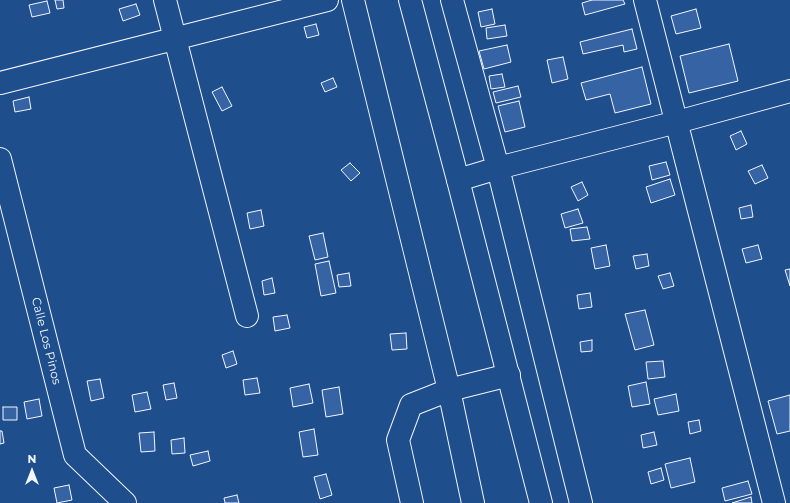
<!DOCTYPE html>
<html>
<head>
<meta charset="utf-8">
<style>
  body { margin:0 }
  #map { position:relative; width:790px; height:503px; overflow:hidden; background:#1f4e8c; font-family:Montserrat,sans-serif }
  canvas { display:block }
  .north { position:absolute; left:12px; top:451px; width:40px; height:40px; -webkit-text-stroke:3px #1f4e8c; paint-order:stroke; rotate:0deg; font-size:11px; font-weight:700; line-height:16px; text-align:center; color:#f2f6ff }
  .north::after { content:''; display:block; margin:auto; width:14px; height:18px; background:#f2f6ff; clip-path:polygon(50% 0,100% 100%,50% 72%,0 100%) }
</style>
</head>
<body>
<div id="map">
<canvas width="790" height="503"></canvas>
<div class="north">N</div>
</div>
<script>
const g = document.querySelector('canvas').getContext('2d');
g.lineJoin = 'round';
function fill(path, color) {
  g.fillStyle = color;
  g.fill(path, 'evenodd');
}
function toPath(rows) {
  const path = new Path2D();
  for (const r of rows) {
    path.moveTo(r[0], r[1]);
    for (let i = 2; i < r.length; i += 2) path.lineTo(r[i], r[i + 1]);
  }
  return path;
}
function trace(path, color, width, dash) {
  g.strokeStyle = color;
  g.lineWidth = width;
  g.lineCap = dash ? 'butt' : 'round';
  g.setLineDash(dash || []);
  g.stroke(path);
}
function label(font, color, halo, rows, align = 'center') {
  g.font = font + ' Montserrat,sans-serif';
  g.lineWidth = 3;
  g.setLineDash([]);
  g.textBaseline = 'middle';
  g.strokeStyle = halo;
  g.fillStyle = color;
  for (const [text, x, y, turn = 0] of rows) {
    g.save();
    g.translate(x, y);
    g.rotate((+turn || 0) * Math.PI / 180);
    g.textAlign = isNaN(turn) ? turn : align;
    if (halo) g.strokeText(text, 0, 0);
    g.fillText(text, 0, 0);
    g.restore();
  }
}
const building = toPath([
  [55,0,63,0,64,8,57,9,55,0],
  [592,0,623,0,625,4,585,15,582,3,592,0],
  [47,1,50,13,32,17,29,5,47,1],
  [136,4,140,15,123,21,119,9,136,4],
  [492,9,495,24,481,27,478,12,492,9],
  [696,9,701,28,676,34,671,16,696,9],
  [316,24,319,35,307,38,304,27,316,24],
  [505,25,507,36,487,39,486,28,505,25],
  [632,29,637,49,624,52,623,45,583,54,580,42,632,29],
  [729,44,738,81,689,93,680,56,729,44],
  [507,45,511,62,484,69,479,51,507,45],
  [563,57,568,79,552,83,547,60,563,57],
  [642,67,651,104,615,113,610,94,586,100,581,83,642,67],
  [502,74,505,87,491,89,489,76,502,74],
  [333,78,337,87,325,92,321,83,333,78],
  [518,86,521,97,496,103,493,92,518,86],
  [222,87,232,106,222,111,212,92,222,87],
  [29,97,31,109,15,112,13,101,29,97],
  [519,101,525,127,505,132,498,106,519,101],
  [741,131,747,144,736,150,730,136,741,131],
  [666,162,670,175,652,180,649,166,666,162],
  [350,163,360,173,351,181,341,170,350,163],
  [762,165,768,178,755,184,748,171,762,165],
  [670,179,675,195,651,203,646,187,670,179],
  [582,182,588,195,578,201,571,187,582,182],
  [751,205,753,217,741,219,739,208,751,205],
  [578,209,583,223,565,228,561,214,578,209],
  [261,210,264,226,250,229,247,213,261,210],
  [587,227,590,239,572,241,570,229,587,227],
  [323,233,328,257,315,260,309,236,323,233],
  [606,245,610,266,595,269,591,248,606,245],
  [758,245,762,259,746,263,742,249,758,245],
  [647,254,649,266,636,269,633,256,647,254],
  [329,261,336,293,321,296,315,264,329,261],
  [790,269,790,286,785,270,790,269],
  [349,273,351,286,339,287,337,275,349,273],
  [670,273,674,286,663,289,658,276,670,273],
  [272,278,275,293,264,295,262,281,272,278],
  [590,293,592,307,579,309,577,295,590,293],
  [645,310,654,345,635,350,625,314,645,310],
  [287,315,290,328,275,331,273,317,287,315],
  [406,333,407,349,392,350,390,334,406,333],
  [592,340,592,351,581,352,580,342,592,340],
  [233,351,237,364,226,368,222,355,233,351],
  [663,361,665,377,648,379,646,362,663,361],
  [257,378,260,393,245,395,243,380,257,378],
  [100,379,104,398,91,401,87,381,100,379],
  [646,382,650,404,632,407,628,386,646,382],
  [174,383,177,398,166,400,163,385,174,383],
  [309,384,313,403,293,407,290,388,309,384],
  [339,387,343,414,326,417,322,390,339,387],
  [147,392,151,409,135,412,132,395,147,392],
  [676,394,679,411,658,415,654,399,676,394],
  [790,395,790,431,777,434,768,401,790,395],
  [39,399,42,416,27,419,24,402,39,399],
  [3,407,17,407,17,420,3,420,3,407],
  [699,420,701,431,690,434,688,422,699,420],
  [314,429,318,455,303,457,299,432,314,429],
  [0,431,2,431,4,443,0,444,0,431],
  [154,432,155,451,141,452,139,433,154,432],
  [654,432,657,445,643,448,641,435,654,432],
  [184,438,185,453,172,454,171,440,184,438],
  [208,451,210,461,193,466,190,455,208,451],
  [690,458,695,482,671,488,665,464,690,458],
  [661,468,664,480,651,484,648,472,661,468],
  [326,474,332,495,320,499,314,477,326,474],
  [748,481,752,494,725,501,722,488,748,481],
  [69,485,72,500,57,503,54,488,69,485],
  [237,495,239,503,225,503,224,498,237,495],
  [751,497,752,503,732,503,751,497]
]);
fill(building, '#3563a3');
trace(building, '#f2f6ff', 1);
const street = toPath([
  [165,0,247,316],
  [353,0,449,390,473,503],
  [452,0,498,168,581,503],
  [645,0,774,503],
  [0,83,327,0],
  [0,159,75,455,125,503],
  [458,180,498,168,677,122,790,91],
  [412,503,398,440,411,405,449,390,509,375]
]);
const primary = toPath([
  [410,0,458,180,541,503]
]);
trace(street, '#f2f6ff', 24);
trace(primary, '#f2f6ff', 24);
trace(street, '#1f4e8c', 22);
trace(primary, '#1f4e8c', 22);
label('12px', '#f2f6ff', '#1f4e8c', [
  ["Calle Los Pinos",46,341,76]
]);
</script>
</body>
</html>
